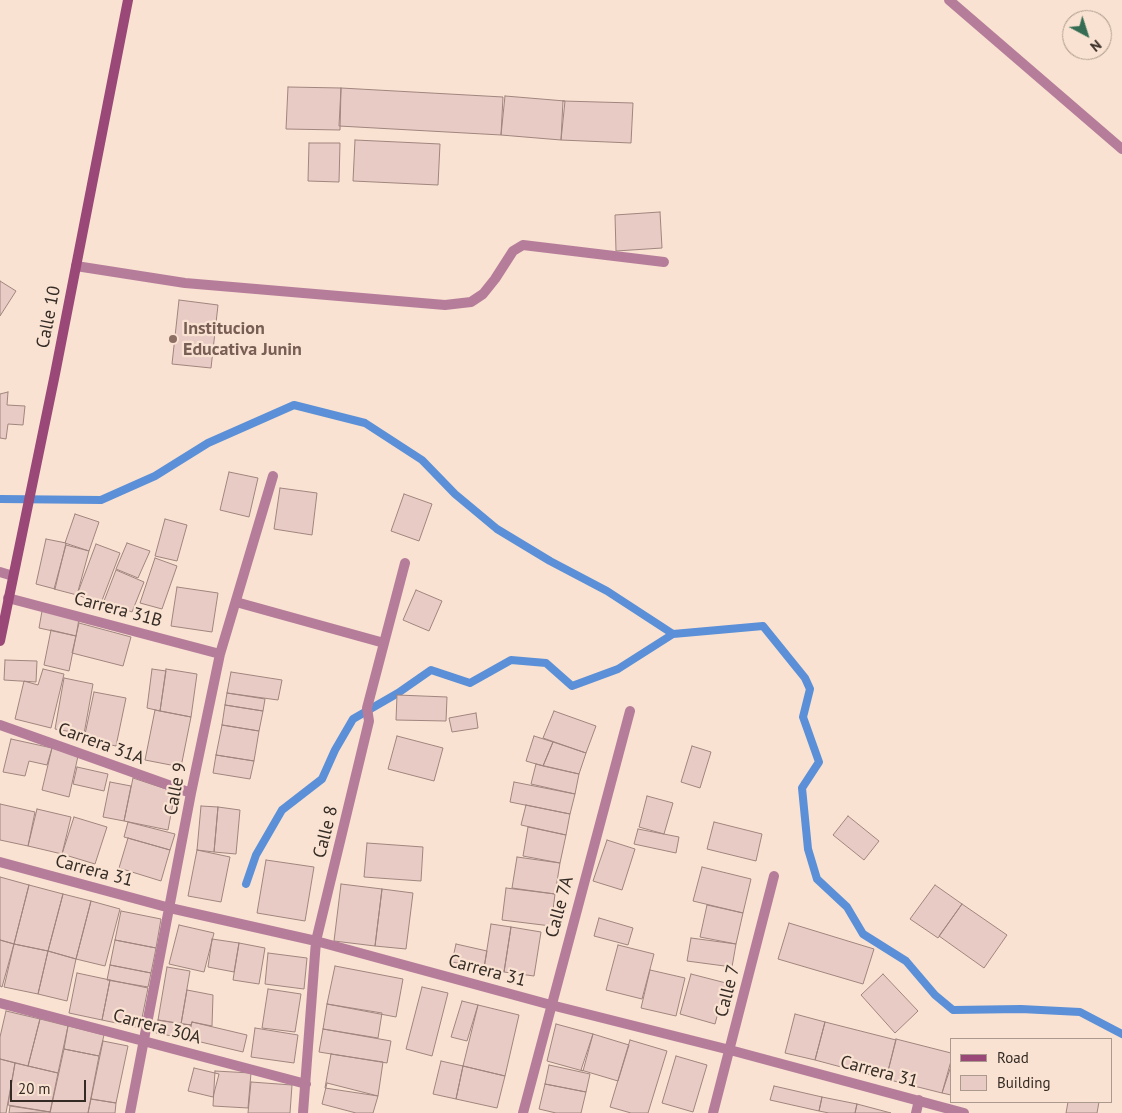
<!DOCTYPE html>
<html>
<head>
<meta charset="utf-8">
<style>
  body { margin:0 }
  #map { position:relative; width:1122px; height:1113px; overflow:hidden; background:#f9e2d1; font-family:"PT Sans",sans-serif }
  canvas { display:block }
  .legend { position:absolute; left:950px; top:1038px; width:162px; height:65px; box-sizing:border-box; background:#f9e2d1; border:1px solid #aa998c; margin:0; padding:6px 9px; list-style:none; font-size:15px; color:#342b25 }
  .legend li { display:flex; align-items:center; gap:10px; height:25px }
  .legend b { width:25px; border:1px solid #aa998c }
  .north { position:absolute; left:1062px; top:10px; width:50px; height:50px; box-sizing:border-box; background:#f9e2d1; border:1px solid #aa998c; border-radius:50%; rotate:140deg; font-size:14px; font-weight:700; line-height:20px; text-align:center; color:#342b25 }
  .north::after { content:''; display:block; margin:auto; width:18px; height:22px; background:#356d54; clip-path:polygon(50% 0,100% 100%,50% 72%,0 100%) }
  .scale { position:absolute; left:10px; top:1080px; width:76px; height:22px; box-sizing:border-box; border:2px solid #342b25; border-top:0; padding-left:6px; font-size:15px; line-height:18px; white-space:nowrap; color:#342b25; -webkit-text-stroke:4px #f9e2d1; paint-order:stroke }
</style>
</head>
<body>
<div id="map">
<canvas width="1122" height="1113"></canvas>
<ul class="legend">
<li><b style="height:6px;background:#9a4877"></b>Road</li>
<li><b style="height:14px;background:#e8cbc4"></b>Building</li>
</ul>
<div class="north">N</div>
<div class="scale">20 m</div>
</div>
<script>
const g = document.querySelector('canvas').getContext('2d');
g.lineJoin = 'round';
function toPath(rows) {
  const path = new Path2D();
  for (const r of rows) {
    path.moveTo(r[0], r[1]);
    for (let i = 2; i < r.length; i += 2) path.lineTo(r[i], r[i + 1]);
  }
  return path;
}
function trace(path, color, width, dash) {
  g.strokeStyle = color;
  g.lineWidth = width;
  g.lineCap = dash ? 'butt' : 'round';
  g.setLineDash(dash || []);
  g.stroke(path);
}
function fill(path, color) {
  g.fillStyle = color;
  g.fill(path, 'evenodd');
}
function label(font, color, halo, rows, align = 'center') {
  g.font = font + ' "PT Sans",sans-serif';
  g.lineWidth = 4.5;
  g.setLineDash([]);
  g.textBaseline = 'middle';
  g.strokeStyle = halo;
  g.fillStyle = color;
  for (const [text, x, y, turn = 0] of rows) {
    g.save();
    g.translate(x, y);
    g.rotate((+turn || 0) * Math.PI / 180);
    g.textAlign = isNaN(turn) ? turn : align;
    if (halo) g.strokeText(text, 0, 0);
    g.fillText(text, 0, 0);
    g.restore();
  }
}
trace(toPath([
  [0,499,101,500,155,476,208,443,294,405,365,423,422,460,455,494,497,529,550,561,607,591,673,634,763,626,805,678,810,689,803,717,819,762,802,788,808,849,817,879,847,907,863,934,906,961,935,995,953,1010,1021,1009,1080,1012,1122,1034],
  [246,884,256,855,282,810,322,779,335,750,353,719,398,693,431,670,470,683,511,660,546,663,572,686,618,669,673,634]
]), '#5b90d8', 8);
const building = toPath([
  [288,87,341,88,340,130,286,129,288,87],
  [341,88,503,97,501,135,339,126,341,88],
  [505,96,565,101,561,140,501,135,505,96],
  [563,101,633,103,631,143,561,140,563,101],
  [355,140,440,144,438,185,353,181,355,140],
  [309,143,340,143,339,182,308,181,309,143],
  [660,212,662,248,616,251,615,215,660,212],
  [0,281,16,291,0,316,0,281],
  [179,300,218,305,211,368,172,364,179,300],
  [8,392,7,405,25,406,23,425,8,424,6,439,0,438,0,394,8,392],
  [229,472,258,478,249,517,220,510,229,472],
  [280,488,317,493,312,535,274,529,280,488],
  [404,494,432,504,419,541,391,531,404,494],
  [75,514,99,522,89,551,65,543,75,514],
  [165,519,187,525,177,561,155,556,165,519],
  [46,539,66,543,55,589,36,584,46,539],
  [127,543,150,551,138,578,116,569,127,543],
  [96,544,120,553,101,603,77,595,96,544],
  [66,545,89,551,77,595,54,589,66,545],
  [155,558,177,566,162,609,140,603,155,558],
  [116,570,144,582,132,612,104,601,116,570],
  [177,587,218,593,212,632,171,626,177,587],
  [416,590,442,601,429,631,403,620,416,590],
  [42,611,79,619,76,636,39,628,42,611],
  [79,623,131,637,123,666,72,653,79,623],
  [51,630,76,636,69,671,44,665,51,630],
  [5,660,37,661,36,682,4,680,5,660],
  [43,669,64,674,51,728,15,719,24,681,38,685,43,669],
  [152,669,166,671,160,711,147,708,152,669],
  [166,669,197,674,191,717,160,711,166,669],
  [231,672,282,680,278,700,227,693,231,672],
  [64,678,93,684,84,734,55,729,64,678],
  [94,692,126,698,116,746,84,739,94,692],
  [227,693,265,699,263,711,225,705,227,693],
  [397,695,447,697,446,721,396,720,397,695],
  [225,705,263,711,259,731,222,725,225,705],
  [155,710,191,717,181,767,145,760,155,710],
  [554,711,596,726,586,753,543,738,554,711],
  [476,713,478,728,452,732,449,718,476,713],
  [222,725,259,731,254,761,216,755,222,725],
  [397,736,443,748,434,781,388,769,397,736],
  [534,736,553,742,543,766,526,761,534,736],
  [11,739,52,748,47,765,29,761,25,776,3,772,11,739],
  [553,742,586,753,579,774,543,766,553,742],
  [692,746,711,752,700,788,681,782,692,746],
  [52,748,78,756,69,797,42,790,52,748],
  [216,755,254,761,250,779,213,773,216,755],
  [536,764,579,774,575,794,531,784,536,764],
  [77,767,108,774,104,791,73,784,77,767],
  [133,778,175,792,168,830,124,821,133,778],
  [110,782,131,786,124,821,103,817,110,782],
  [514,782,575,794,570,814,510,802,514,782],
  [647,796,673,803,664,834,639,827,647,796],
  [0,804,35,812,28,846,0,840,0,804],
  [526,805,570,814,566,835,521,825,526,805],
  [201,806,218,807,214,852,197,850,201,806],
  [218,807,240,810,236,854,214,852,218,807],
  [37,809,71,817,62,854,28,846,37,809],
  [848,816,879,841,864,860,833,835,848,816],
  [74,817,107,827,95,864,62,854,74,817],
  [128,822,175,834,170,850,124,837,128,822],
  [714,822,762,834,756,861,707,849,714,822],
  [528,827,566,835,560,863,523,856,528,827],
  [638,829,679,837,676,853,634,844,638,829],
  [128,838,170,850,161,881,119,868,128,838],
  [607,840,635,849,622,890,593,881,607,840],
  [367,843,423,847,421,881,364,877,367,843],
  [197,850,230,857,221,902,188,896,197,850],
  [517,857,560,863,555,894,512,888,517,857],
  [266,860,314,867,305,921,257,913,266,860],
  [702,867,751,879,743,913,693,901,702,867],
  [0,877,29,885,14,944,0,940,0,877],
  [341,884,382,889,375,946,334,941,341,884],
  [29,885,63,894,48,951,14,944,29,885],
  [935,885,962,904,938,938,910,919,935,885],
  [506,888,555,894,551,926,502,920,506,888],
  [382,889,413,893,406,949,375,946,382,889],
  [63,894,91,901,76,959,48,951,63,894],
  [91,901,120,909,105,966,76,959,91,901],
  [962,904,1007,935,984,968,939,936,962,904],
  [707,905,743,913,736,944,700,937,707,905],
  [121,911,161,919,156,948,115,940,121,911],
  [599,918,633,928,628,945,594,936,599,918],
  [789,923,874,949,863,984,778,959,789,923],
  [491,924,511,927,504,972,484,968,491,924],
  [179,925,214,933,204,972,169,964,179,925],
  [511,927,541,932,534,976,504,972,511,927],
  [691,938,736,944,732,967,687,961,691,938],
  [212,939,239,943,234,972,208,967,212,939],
  [0,940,14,944,2,987,0,986,0,940],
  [115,940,156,948,151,973,110,965,115,940],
  [239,943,265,948,259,984,233,980,239,943],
  [14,944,48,951,38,994,4,987,14,944],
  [456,944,487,951,484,968,452,962,456,944],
  [618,945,654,954,642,999,606,990,618,945],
  [48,951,76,959,67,1001,38,994,48,951],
  [268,953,307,958,304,989,265,984,268,953],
  [110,965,151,973,148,987,107,980,110,965],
  [335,966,403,979,396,1017,327,1004,335,966],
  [167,967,190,971,181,1024,158,1020,167,967],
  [650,970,685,978,676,1016,641,1008,650,970],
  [77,973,110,980,102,1020,69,1013,77,973],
  [691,974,726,983,715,1024,680,1014,691,974],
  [883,974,918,1011,895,1033,861,995,883,974],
  [110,980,148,988,140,1028,102,1020,110,980],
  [422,987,448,993,432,1056,406,1049,422,987],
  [268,989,301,994,295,1032,262,1028,268,989],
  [187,990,213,995,212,1026,192,1022,191,1025,181,1024,187,990],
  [462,1001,478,1005,467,1041,451,1037,462,1001],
  [327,1004,382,1013,378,1038,323,1029,327,1004],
  [478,1005,519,1015,505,1076,463,1066,478,1005],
  [6,1011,40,1019,28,1066,0,1059,0,1037,6,1011],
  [795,1014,825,1022,815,1060,785,1053,795,1014],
  [40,1019,68,1026,58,1073,28,1066,40,1019],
  [158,1020,191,1025,188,1039,156,1033,158,1020],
  [192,1022,247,1035,243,1052,188,1039,192,1022],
  [825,1022,896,1040,886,1079,815,1060,825,1022],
  [556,1024,593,1034,583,1071,547,1061,556,1024],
  [68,1026,104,1035,99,1056,64,1049,68,1026],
  [255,1028,298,1035,294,1063,251,1057,255,1028],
  [323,1029,391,1041,387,1063,319,1052,323,1029],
  [593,1034,629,1045,618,1081,581,1070,593,1034],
  [896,1039,951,1053,951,1061,942,1093,886,1079,896,1039],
  [630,1040,667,1051,648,1113,631,1113,610,1107,630,1040],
  [103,1041,128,1046,116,1103,91,1099,103,1041],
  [64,1049,99,1056,88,1113,50,1113,64,1049],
  [331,1054,383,1062,378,1096,325,1088,331,1054],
  [676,1056,707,1065,693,1112,662,1103,676,1056],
  [0,1059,15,1063,6,1113,0,1113,0,1059],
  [441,1061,463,1066,456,1099,433,1094,441,1061],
  [15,1063,58,1073,50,1112,8,1105,15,1063],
  [549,1065,590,1074,586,1092,545,1084,549,1065],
  [463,1066,505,1076,497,1108,456,1099,463,1066],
  [951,1066,951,1095,942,1093,951,1066],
  [194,1068,219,1074,213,1097,188,1091,194,1068],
  [215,1071,251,1073,248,1108,213,1106,215,1071],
  [251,1082,292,1085,290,1113,248,1113,251,1082],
  [327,1083,378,1096,373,1113,356,1113,322,1104,327,1083],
  [545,1084,586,1092,581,1113,556,1113,539,1109,545,1084],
  [774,1086,822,1097,819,1111,770,1100,774,1086],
  [822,1097,857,1104,855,1113,829,1113,819,1111,822,1097],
  [91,1099,116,1103,115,1113,88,1113,91,1099],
  [1068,1102,1099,1102,1097,1113,1066,1113,1068,1102],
  [857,1104,891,1113,855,1113,857,1104],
  [10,1106,50,1112,9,1113,10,1106]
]);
fill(building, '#e8cbc4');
trace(building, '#a0857f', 1);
trace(toPath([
  [76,266,185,283,445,305,471,302,483,294,495,279,513,251,523,245,664,262]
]), '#b67d9b', 10);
trace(toPath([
  [949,0,1122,149],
  [0,572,13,576],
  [8,598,220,654],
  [236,602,384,643],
  [0,725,191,793],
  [0,862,170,908,316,941,551,1005,730,1050,964,1113],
  [0,1003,306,1084],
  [130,1113,191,793,220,654,273,476],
  [303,1113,316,941,369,721,367,708,405,563],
  [523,1113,630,711],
  [713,1113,774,876],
  [916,1113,919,1100]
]), '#b67d9b', 10);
trace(toPath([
  [0,641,55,374,128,0]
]), '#9a4877', 10);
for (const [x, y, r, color] of [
  [173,339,5,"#8d6e63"]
]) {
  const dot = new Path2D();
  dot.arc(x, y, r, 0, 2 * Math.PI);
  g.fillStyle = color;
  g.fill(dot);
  trace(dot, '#f9e2d1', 2);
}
label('18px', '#342b25', '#f9e2d1', [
  ["Calle 10",49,317,-79],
  ["Carrera 31B",118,610,15],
  ["Carrera 31A",101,744,20],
  ["Calle 9",176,789,-79],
  ["Calle 8",326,832,-76],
  ["Carrera 31",94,871,15],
  ["Calle 7A",560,907,-75],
  ["Carrera 31",487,971,15],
  ["Calle 7",728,991,-76],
  ["Carrera 30A",157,1027,15],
  ["Carrera 31",879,1072,15]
]);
label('bold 18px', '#785e54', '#f9e2d1', [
  ["Institucion",183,329],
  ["Educativa Junin",183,350]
], 'left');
</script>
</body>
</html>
